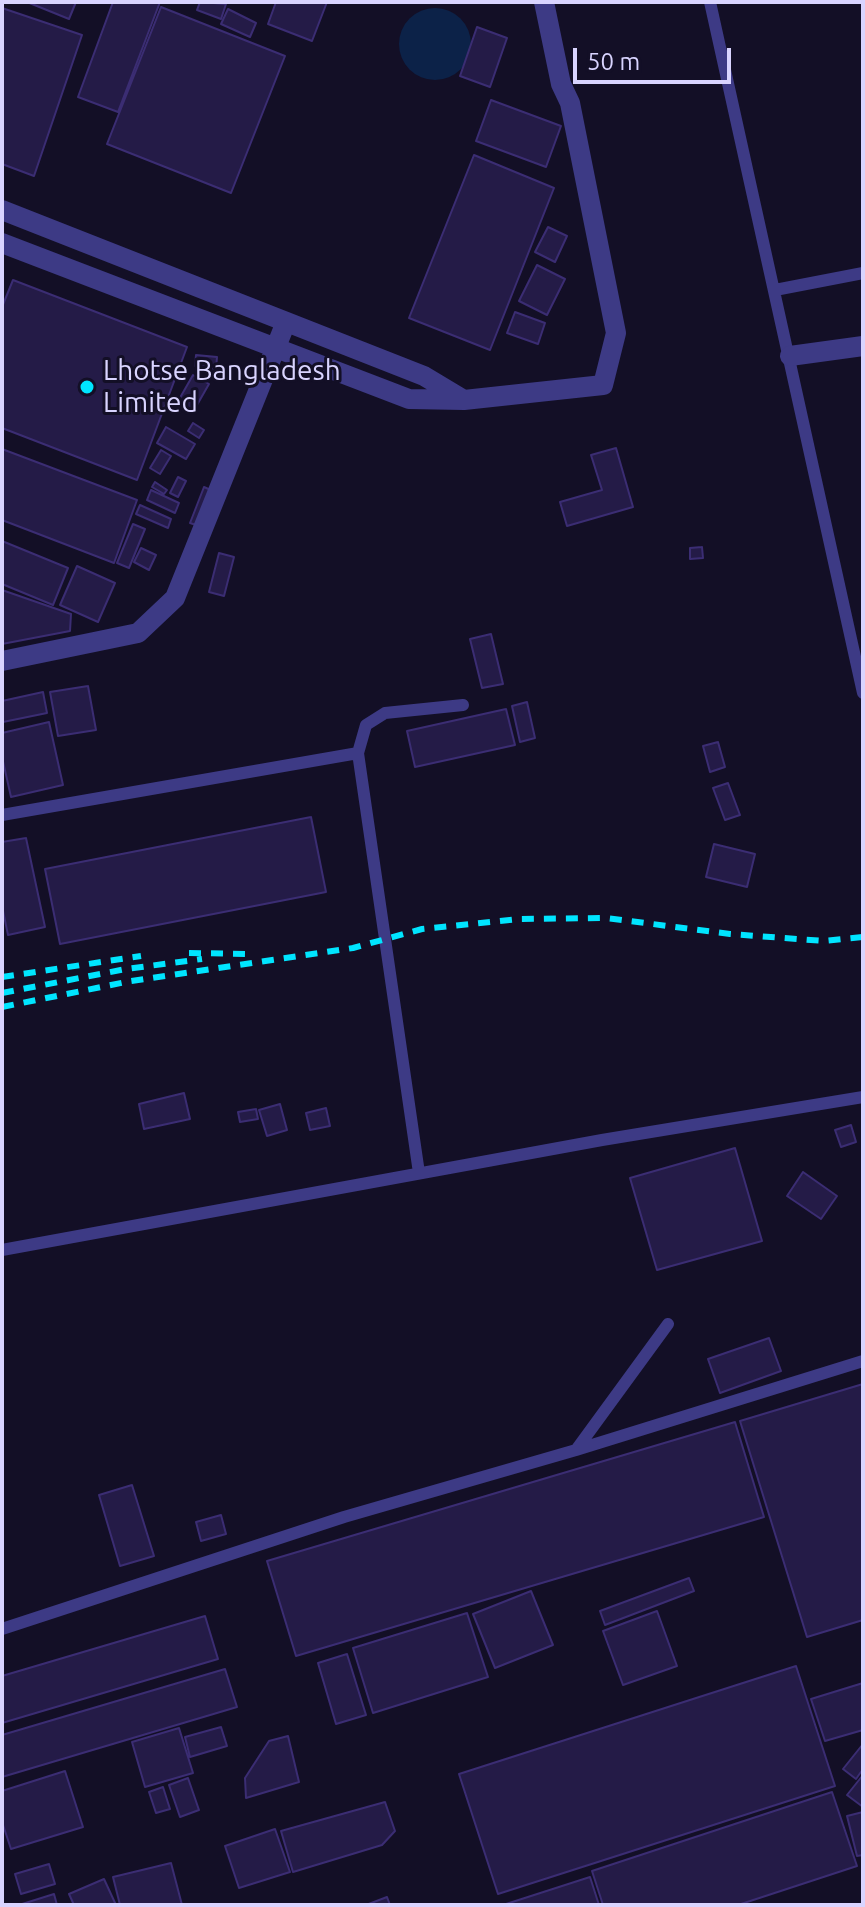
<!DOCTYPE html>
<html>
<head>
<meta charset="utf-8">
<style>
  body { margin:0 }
  #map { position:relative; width:865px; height:1907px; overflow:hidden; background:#130f26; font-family:Ubuntu,sans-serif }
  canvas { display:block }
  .frame { position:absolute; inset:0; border:4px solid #d9d4ff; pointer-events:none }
  .scale { position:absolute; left:573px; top:48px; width:158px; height:36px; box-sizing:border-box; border:4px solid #d9d4ff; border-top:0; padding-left:10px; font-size:24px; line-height:28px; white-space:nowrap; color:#d9d4ff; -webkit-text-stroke:6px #130f26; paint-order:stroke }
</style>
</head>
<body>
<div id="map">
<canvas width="865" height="1907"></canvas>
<div class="frame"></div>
<div class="scale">50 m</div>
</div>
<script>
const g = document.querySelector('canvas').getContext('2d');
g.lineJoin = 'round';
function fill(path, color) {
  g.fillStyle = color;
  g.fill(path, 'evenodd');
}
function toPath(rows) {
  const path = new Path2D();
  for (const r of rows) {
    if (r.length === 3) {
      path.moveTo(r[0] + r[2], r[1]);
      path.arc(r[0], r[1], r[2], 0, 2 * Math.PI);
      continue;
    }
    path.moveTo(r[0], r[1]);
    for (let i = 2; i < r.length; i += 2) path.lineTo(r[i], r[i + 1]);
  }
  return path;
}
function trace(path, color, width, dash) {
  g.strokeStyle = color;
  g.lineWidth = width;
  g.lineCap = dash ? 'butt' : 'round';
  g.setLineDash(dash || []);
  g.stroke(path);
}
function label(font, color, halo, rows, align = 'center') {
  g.font = font + ' Ubuntu,sans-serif';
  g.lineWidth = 6;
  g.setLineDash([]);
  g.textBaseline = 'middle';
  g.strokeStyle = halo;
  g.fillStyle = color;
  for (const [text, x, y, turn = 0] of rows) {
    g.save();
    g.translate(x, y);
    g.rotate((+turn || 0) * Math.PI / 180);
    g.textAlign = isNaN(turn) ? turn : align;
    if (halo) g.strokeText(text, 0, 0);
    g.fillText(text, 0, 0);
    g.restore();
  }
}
fill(toPath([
  [435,44,36]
]), '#0c2248');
const building = toPath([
  [27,2,76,2,69,19,27,2],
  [113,2,160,2,118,112,78,97,113,2],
  [200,2,226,4,221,19,197,10,200,2],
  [276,2,327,2,312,41,268,24,276,2],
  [161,7,285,56,231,193,107,144,161,7],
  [2,8,82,35,34,176,2,164,2,8],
  [228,9,256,23,250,37,221,24,228,9],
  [477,27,507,38,490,87,460,76,477,27],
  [491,100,561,126,546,167,476,141,491,100],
  [474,155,554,188,490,350,409,318,474,155],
  [548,227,567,236,555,262,535,252,548,227],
  [537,265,565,279,547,315,519,301,537,265],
  [13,280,187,347,137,480,2,428,2,307,13,280],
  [515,312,545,323,538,344,507,333,515,312],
  [196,355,217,357,216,369,195,366,196,355],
  [193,375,209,384,193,412,177,403,193,375],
  [193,423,204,430,199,438,188,431,193,423],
  [166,427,195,444,186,459,157,443,166,427],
  [616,448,633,507,567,526,560,502,602,490,591,455,616,448],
  [2,449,137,500,114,563,2,520,2,449],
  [161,450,171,456,160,474,150,468,161,450],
  [178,477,186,481,178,497,170,493,178,477],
  [155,482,167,490,164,494,152,487,155,482],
  [204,487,213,491,199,526,190,523,204,487],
  [151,490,179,503,175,513,147,500,151,490],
  [140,505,171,519,168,528,136,514,140,505],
  [133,524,145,529,129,568,117,563,133,524],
  [2,541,68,568,53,605,2,584,2,541],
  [702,547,703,558,690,559,690,548,702,547],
  [141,548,156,555,149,570,134,562,141,548],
  [219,553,234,557,224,596,209,592,219,553],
  [77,566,115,583,98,622,60,605,77,566],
  [2,590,71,614,70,631,2,644,2,590],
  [491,634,503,684,482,688,470,639,491,634],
  [88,686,96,730,58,736,50,692,88,686],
  [43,692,47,713,3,722,2,701,43,692],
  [527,702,535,738,520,742,512,706,527,702],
  [506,709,515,745,415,767,407,731,506,709],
  [49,722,63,785,11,797,2,757,2,733,49,722],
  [718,742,725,767,710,772,703,746,718,742],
  [728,783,740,815,725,820,713,788,728,783],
  [311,817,326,892,60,944,45,869,311,817],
  [26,838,45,927,8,935,2,906,2,842,26,838],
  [714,844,755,854,747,887,706,877,714,844],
  [184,1093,190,1119,144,1129,139,1104,184,1093],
  [280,1104,287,1130,267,1136,259,1110,280,1104],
  [326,1108,330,1126,310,1130,306,1113,326,1108],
  [256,1109,258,1119,240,1122,238,1112,256,1109],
  [851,1125,856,1142,841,1147,835,1130,851,1125],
  [735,1148,762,1241,657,1270,630,1178,735,1148],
  [803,1172,837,1196,821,1219,787,1196,803,1172],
  [769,1338,781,1371,720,1393,708,1359,769,1338],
  [863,1384,863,1620,807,1637,740,1421,863,1384],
  [735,1422,764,1517,296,1656,267,1561,735,1422],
  [132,1485,154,1556,120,1566,99,1495,132,1485],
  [221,1515,226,1534,201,1541,196,1522,221,1515],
  [689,1578,694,1591,605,1625,600,1611,689,1578],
  [531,1591,553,1645,495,1668,473,1614,531,1591],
  [657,1611,677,1666,623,1685,603,1631,657,1611],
  [467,1613,488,1677,373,1713,353,1648,467,1613],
  [205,1616,218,1659,2,1723,2,1676,205,1616],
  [347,1654,366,1715,336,1724,318,1663,347,1654],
  [796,1666,835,1786,498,1894,459,1774,796,1666],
  [225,1669,237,1707,2,1777,2,1735,225,1669],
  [863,1683,863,1730,825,1741,811,1699,863,1683],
  [221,1727,227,1746,190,1757,185,1737,221,1727],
  [179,1728,193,1773,145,1787,132,1742,179,1728],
  [288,1736,299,1782,246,1798,245,1778,269,1741,288,1736],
  [863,1744,863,1769,856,1779,843,1769,863,1744],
  [65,1771,83,1827,11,1849,2,1822,2,1791,65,1771],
  [863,1775,863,1807,847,1795,863,1775],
  [188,1778,199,1810,180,1817,169,1785,188,1778],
  [163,1787,170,1809,156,1813,149,1792,163,1787],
  [832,1792,857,1866,738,1905,603,1905,592,1871,832,1792],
  [385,1802,395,1831,382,1845,293,1872,281,1831,385,1802],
  [863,1812,863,1855,857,1856,847,1816,863,1812],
  [275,1829,290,1872,239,1888,225,1846,275,1829],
  [171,1863,182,1905,120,1905,113,1877,171,1863],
  [49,1864,55,1884,21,1894,15,1874,49,1864],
  [590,1877,599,1905,503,1905,590,1877],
  [104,1879,116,1905,74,1905,69,1894,104,1879],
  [54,1894,57,1905,19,1905,54,1894],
  [387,1897,390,1905,366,1905,387,1897]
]);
fill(building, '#241b47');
trace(building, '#3b2d73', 2);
trace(toPath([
  [710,2,863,693],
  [775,290,863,273],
  [2,815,358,753],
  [419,1173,358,753,366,725,385,713,463,705],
  [2,1250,602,1140,863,1097],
  [576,1450,863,1361],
  [2,1629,344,1517,576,1450,668,1324]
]), '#3d3a85', 12);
trace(toPath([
  [2,210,424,376,464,400],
  [2,243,409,399,464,400,603,385,616,333,570,103,561,84,544,2],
  [790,356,863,346],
  [2,661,138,633,175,598,286,322]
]), '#3d3a85', 20);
trace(toPath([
  [189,953,249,954],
  [2,977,141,956],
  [2,993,126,969,202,959],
  [2,1007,131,981,353,948,422,929,519,919,606,918,730,934,824,941,863,937]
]), '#00e5ff', 6, [12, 10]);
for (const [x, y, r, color] of [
  [87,387,8,"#00e5ff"]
]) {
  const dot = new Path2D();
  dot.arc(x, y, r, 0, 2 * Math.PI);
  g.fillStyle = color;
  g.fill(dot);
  trace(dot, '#130f26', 3);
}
label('28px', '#d9d4ff', '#130f26', [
  ["Lhotse Bangladesh",103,371],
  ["Limited",103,403]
], 'left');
</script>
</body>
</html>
